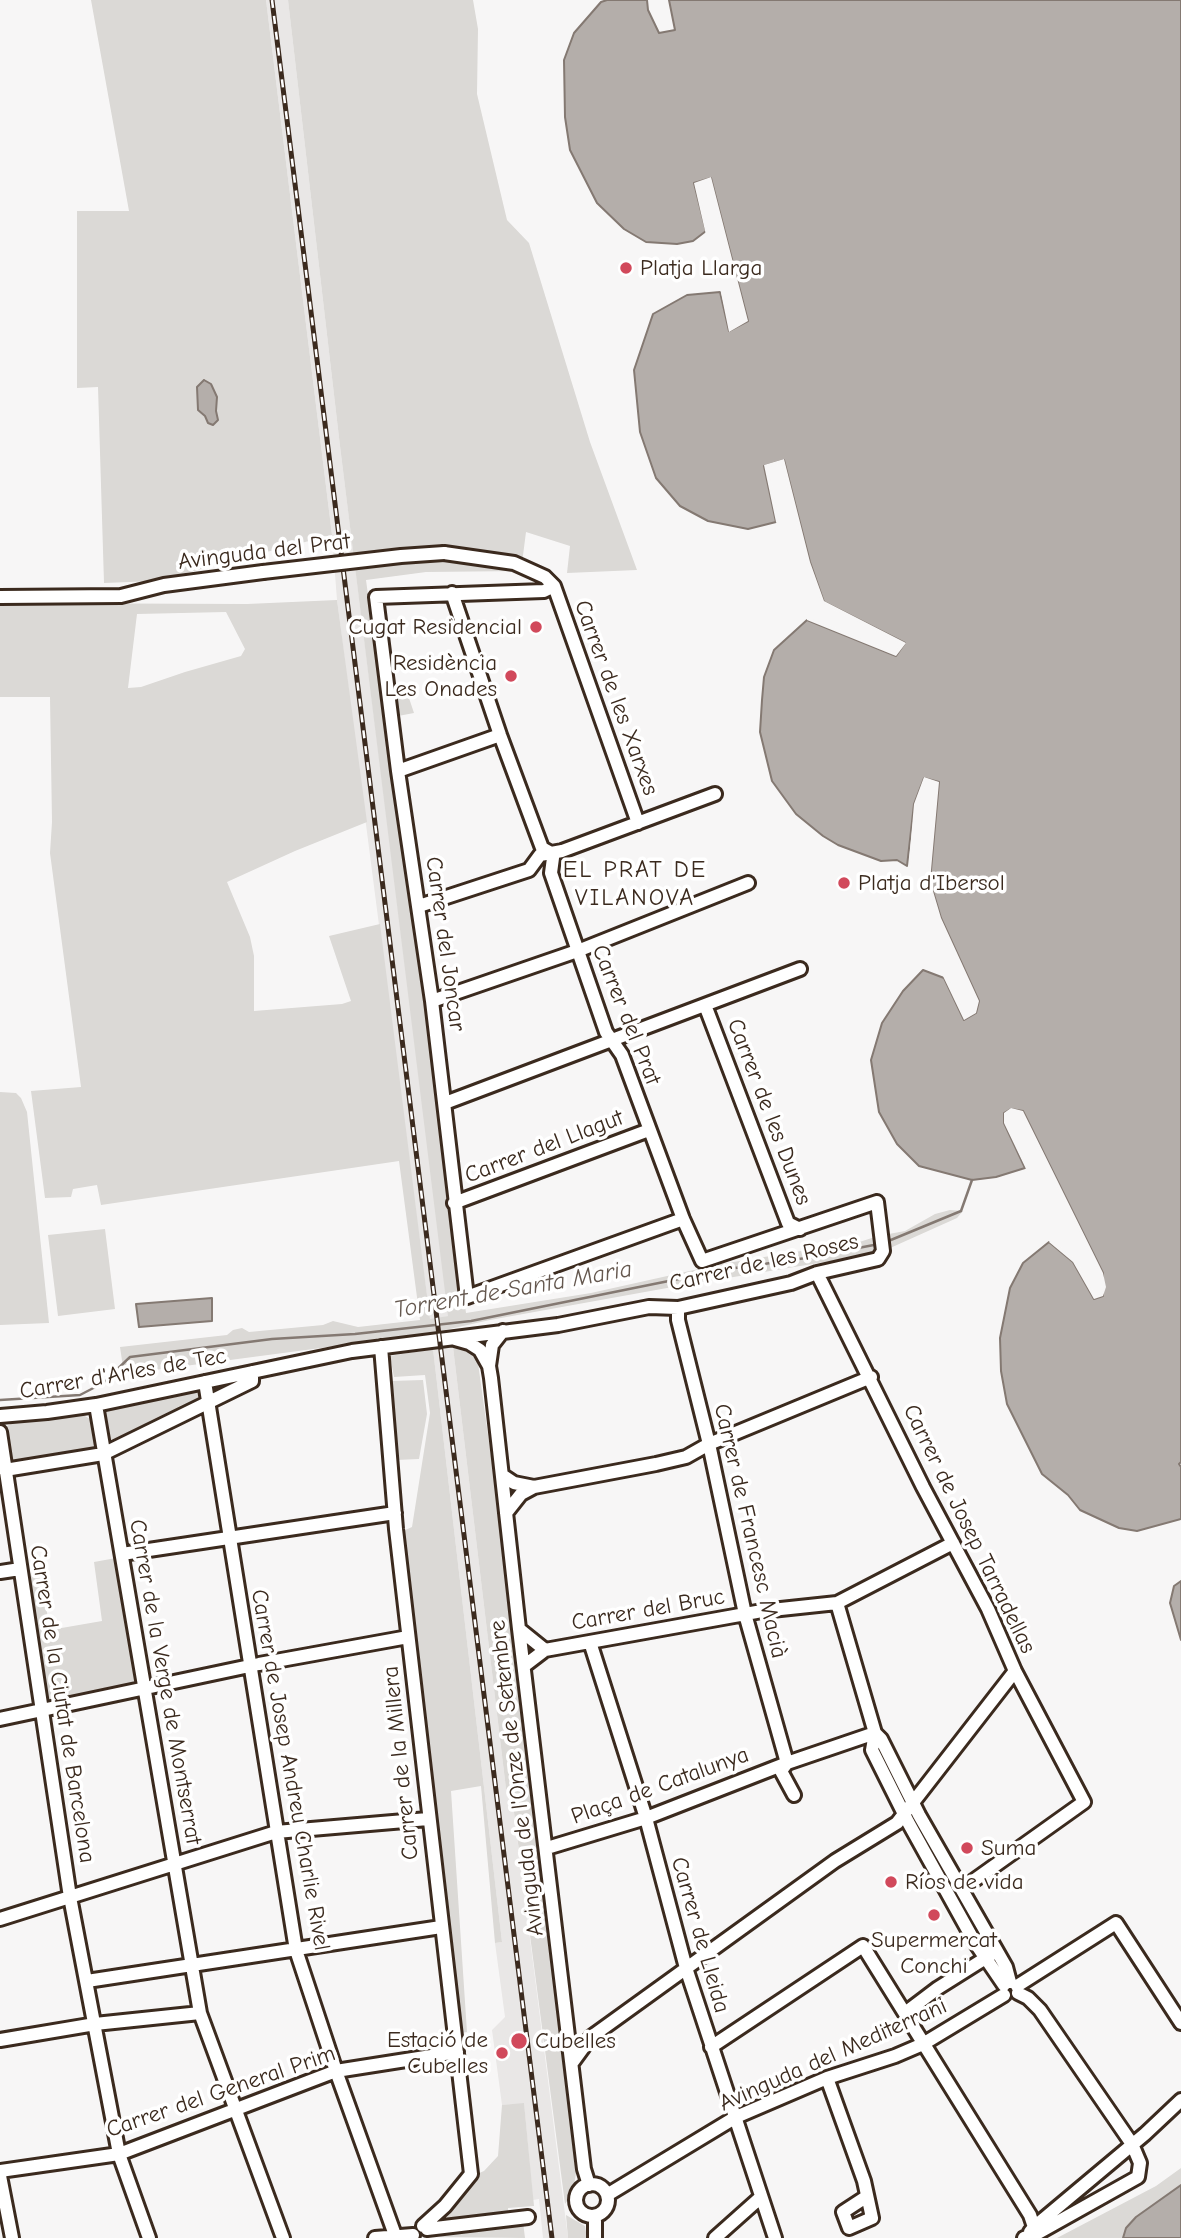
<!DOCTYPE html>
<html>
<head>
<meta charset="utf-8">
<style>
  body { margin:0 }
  canvas { display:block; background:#f7f6f6 }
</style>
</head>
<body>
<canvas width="1181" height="2238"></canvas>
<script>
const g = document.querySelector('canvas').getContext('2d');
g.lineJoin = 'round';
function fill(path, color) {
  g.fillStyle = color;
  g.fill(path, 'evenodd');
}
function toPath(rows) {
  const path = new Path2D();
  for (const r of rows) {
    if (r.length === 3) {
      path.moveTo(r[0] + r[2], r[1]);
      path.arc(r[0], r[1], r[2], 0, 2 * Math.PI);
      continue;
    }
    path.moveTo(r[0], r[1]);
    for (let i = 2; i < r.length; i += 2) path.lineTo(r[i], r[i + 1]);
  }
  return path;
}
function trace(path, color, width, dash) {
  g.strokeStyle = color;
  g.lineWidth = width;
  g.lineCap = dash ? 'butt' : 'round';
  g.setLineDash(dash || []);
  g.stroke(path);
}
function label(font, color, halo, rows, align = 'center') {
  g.font = font + ' "Comic Neue",sans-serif';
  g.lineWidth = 7;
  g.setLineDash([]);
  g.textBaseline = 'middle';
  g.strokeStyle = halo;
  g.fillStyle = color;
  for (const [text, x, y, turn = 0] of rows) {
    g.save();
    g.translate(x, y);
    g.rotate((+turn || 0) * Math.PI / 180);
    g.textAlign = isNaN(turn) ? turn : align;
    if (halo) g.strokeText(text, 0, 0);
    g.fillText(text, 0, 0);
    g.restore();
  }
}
fill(toPath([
  [266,0,288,0,340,446,449,1316,430,1320,337,600,332,535],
  [453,1347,507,1797,512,1797,568,2238,543,2238,539,2199,533,2200,524,2104,502,2105,492,2030,505,2017,495,1943,502,1942,433,1349]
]), '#e9e7e6');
fill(toPath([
  [91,0,266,0,332,535,155,581,104,583,98,387,77,388,77,211,129,211],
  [288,0,473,0,478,29,477,94,507,220,529,243,590,442,637,570,567,573,570,546,526,532,521,571,426,572,366,580,466,1313,591,1293,721,1264,801,1251,847,1246,878,1236,905,1231,935,1214,950,1210,963,1211,957,1218,879,1253,667,1288,490,1320,427,1334,124,1374,120,1347,227,1335,233,1330,242,1328,249,1332,323,1325,333,1321,358,1327,420,1320,399,1161,101,1205,97,1185,73,1189,71,1197,45,1198,31,1091,81,1087,50,853,52,822,50,697,0,697,0,603,247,604,337,600,367,822,295,851,227,882,250,937,254,956,254,1011,342,1004,351,1001,329,936,380,924,430,1319,448,1316,340,446],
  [226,612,245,649,241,656,185,672,141,687,128,688,137,614],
  [404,683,414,713,398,716,393,687],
  [0,1092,16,1093,21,1098,27,1112,49,1323,0,1325],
  [105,1229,115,1309,58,1316,48,1235],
  [453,1347,468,1350,478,1363,499,1514,576,2173,573,2192,565,2204,512,1797,507,1797],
  [433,1349,502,1942,495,1943,481,1786,451,1791,467,2032,461,2033,403,1531,412,1527,430,1413,425,1375,394,1377,390,1356],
  [423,1380,427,1414,419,1459,396,1460,391,1381],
  [196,1388,201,1391,202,1402,121,1442,109,1439,103,1419,102,1411,104,1408],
  [78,1412,90,1419,95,1443,90,1453,10,1464,5,1433,7,1426,14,1422],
  [116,1558,136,1684,48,1702,27,1574,40,1572,50,1630,102,1621,94,1562],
  [524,2103,534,2206,508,2208,508,2214,442,2221,441,2219,477,2174,484,2171,498,2156,502,2105],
  [1181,2168,1181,2238,1057,2238,1156,2186],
  [566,2215,585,2226,587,2238,568,2238],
  [523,2222,525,2238,437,2237]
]), '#dbd9d6');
const water = toPath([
  [607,0,647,0,648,10,659,33,675,30,669,0,1181,0,1181,1462,1179,1464,1181,1467,1181,1519,1137,1531,1119,1528,1080,1510,1068,1495,1042,1474,1007,1404,1001,1371,1000,1338,1010,1288,1023,1263,1049,1242,1073,1262,1094,1299,1103,1296,1103,1273,1023,1111,1011,1109,1004,1113,1004,1123,1025,1168,996,1177,972,1180,919,1166,897,1144,879,1112,871,1060,882,1023,903,991,923,970,944,978,964,1020,976,1013,979,1001,941,918,930,881,939,782,924,778,914,804,907,866,897,860,881,861,838,845,823,836,796,814,772,781,760,732,762,700,764,677,774,650,807,620,896,656,905,643,824,602,810,562,784,460,764,466,776,522,748,529,708,521,680,506,656,478,640,432,634,370,653,314,687,295,720,292,729,331,748,321,711,178,694,183,706,231,693,241,677,244,646,242,624,229,597,203,570,150,565,117,564,60,574,33,601,2,607,0],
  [204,380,211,384,217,397,216,411,218,420,213,425,208,423,205,416,198,410,197,387,204,380],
  [212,1298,212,1321,139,1327,136,1304,212,1298],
  [1181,1581,1181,1640,1170,1603,1174,1586,1181,1581],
  [1181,2185,1181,2238,1123,2238,1126,2228,1136,2217,1181,2185]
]);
fill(water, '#b4aeaa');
trace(water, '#847972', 2);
fill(toPath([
  [711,177,748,321,729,332,720,288,724,291,732,326,744,319,709,182,698,185,709,231,706,235,694,183],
  [784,459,810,562,824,601,906,643,896,656,807,620,806,616,895,652,900,644,821,603,807,563,781,464,768,468,780,521,778,525,776,522,764,465],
  [924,777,939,782,930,881,941,918,979,1001,976,1013,964,1020,942,974,947,976,955,989,965,1015,973,1010,975,1001,938,919,927,882,935,785,926,782,918,805,910,868,909,862,914,804],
  [1011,1108,1023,1111,1103,1273,1106,1287,1103,1296,1094,1299,1073,1262,1049,1242,1051,1239,1076,1260,1095,1295,1100,1294,1102,1287,1100,1274,1021,1114,1012,1112,1007,1115,1007,1122,1029,1166,1027,1171,1004,1123,1004,1113]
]), '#f7f6f6');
trace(toPath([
  [886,1242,961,1211,972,1180],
  [0,1400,80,1395,103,1383,130,1357,272,1339,355,1334,471,1321,728,1269,806,1258,879,1244]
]), '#847972', 2.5);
const minor = toPath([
  [444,553,514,563,545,577,554,586,638,823],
  [554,586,544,591,376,597,398,771,432,1001,467,1297,683,1219],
  [452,593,500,735,542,848,551,853],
  [0,597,121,596,164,585,263,572],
  [398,771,500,735],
  [419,906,529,870,540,855,562,851,715,794],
  [432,1001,580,950,748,883],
  [705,1005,788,1223,800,1229],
  [445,1103,800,969],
  [454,1203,649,1130],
  [817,1273,923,1487,988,1609,1015,1671,1084,1802,962,1889],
  [678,1308,678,1320,709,1444,745,1614,787,1763,781,1771,794,1795],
  [455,1339,469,1343,480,1350,489,1366,491,1378,519,1629,584,2169,589,2185],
  [381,1347,396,1529,471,2174,445,2206,423,2226],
  [489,1366,492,1345,503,1331],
  [205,1382,296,1950,336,2071,395,2235],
  [96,1405,200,2013,283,2238],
  [0,1416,47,1412,96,1405,352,1351,558,1325,649,1307,678,1308,791,1283,817,1273,878,1259,883,1251,877,1202,702,1261,683,1219,622,1055,606,1032,551,873,553,858,551,853],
  [0,1432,70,1897,119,2154,149,2238],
  [0,1467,5,1470,103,1454,252,1381,252,1372],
  [502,1475,514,1483,534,1487,656,1464,686,1457,709,1444,871,1377],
  [506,1513,521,1494,534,1487],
  [122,1554,395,1513],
  [0,1572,20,1569],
  [837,1603,875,1733,872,1750,908,1822,974,1941,1004,1985],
  [519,1629,545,1650],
  [590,1642,646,1818,686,1968,775,2238],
  [524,1666,545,1650,762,1611,837,1603,953,1543],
  [0,1719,259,1664,408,1637],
  [875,1733,881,1739,919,1815,1006,1967,1010,1982],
  [547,1848,646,1818,787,1763,875,1733],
  [0,1919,276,1832,428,1819],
  [87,1981,441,1927],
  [1017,1986,1116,1923,1181,2023],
  [1018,1993,1028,1998,1040,2010,1132,2144,1140,2163,1138,2177,1038,2233,1024,2238],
  [905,2013,938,1988,992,1954],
  [0,2040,95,2024,200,2013],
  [711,2047,863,1946,1030,2215,1034,2227],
  [572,2063,591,2037,835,1861,897,1823,1015,1671],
  [827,2078,864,2181,872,2218,849,2228,843,2212,866,2197],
  [0,2171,119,2154,336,2071,457,2052],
  [0,2176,12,2238],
  [592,2200,16],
  [607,2195,736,2117,827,2078,895,2056,923,2044,1004,1995],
  [595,2216,595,2238],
  [427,2229,528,2217],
  [1030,2232,1034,2227,1145,2134,1181,2100],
  [375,2238,413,2235],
  [715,2238,761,2197]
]);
trace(minor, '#3b2a1e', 18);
trace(minor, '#fff', 12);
const rail = toPath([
  [272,0,552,2238]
]);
trace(rail, '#3b2a1e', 5);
trace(rail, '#fff', 2.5, [8]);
const minorBridge = toPath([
  [263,572,401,556,444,553]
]);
trace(minorBridge, '#3b2a1e', 18, []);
trace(minorBridge, '#fff', 12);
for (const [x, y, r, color] of [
  [626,268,7,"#d1495b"],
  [536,627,7,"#d1495b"],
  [511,676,7,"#d1495b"],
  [844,883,7,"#d1495b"],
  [967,1848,7,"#d1495b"],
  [891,1882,7,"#d1495b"],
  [934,1915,7,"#d1495b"],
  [519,2041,9,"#d1495b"],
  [502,2053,7,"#d1495b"]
]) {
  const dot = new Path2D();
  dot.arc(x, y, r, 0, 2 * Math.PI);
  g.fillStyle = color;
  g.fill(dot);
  trace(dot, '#fff', 2.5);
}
label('23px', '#3b2a1e', '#fff', [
  ["Platja Llarga",640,268],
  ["Cugat Residencial",522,627,"right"],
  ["Residència",497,663,"right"],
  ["Les Onades",497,689,"right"],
  ["Platja d'Ibersol",858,883],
  ["Suma",981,1848],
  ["Ríos de vida",905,1882],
  ["Supermercat",934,1940,"center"],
  ["Conchi",934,1966,"center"],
  ["Estació de",488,2040,"right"],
  ["Cubelles",488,2066,"right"],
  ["Cubelles",535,2041]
], 'left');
label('23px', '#3b2a1e', '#fff', [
  ["Avinguda del Prat",264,552,-7],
  ["Carrer de les Xarxes",616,698,70],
  ["Carrer del Joncar",445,944,82],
  ["Carrer del Prat",626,1015,68],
  ["Carrer de les Dunes",769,1112,69],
  ["Carrer del Llagut",544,1147,-21],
  ["Carrer de les Roses",764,1263,-13],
  ["Carrer d'Arles de Tec",123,1374,-10],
  ["Carrer de Josep Tarradellas",969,1529,64],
  ["Carrer de Francesc Macià",750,1531,77],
  ["Carrer del Bruc",648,1610,-10],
  ["Carrer de la Verge de Montserrat",165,1682,80],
  ["Carrer de la Ciutat de Barcelona",62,1704,81],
  ["Carrer de la Millera",401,1763,-96],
  ["Carrer de Josep Andreu Charlie Rivel",290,1770,80],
  ["Avinguda de l'Onze de Setembre",517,1778,-97],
  ["Plaça de Catalunya",660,1786,-20],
  ["Carrer de Lleida",700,1935,74],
  ["Avinguda del Mediterrani",833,2055,-24],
  ["Carrer del General Prim",221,2092,-19]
]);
g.letterSpacing = '2px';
label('24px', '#3b2a1e', '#fff', [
  ["EL PRAT DE",635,870],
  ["VILANOVA",635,898]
]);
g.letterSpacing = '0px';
label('italic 24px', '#65584f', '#fff', [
  ["Torrent de Santa Maria",513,1290,-10]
]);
</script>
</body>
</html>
